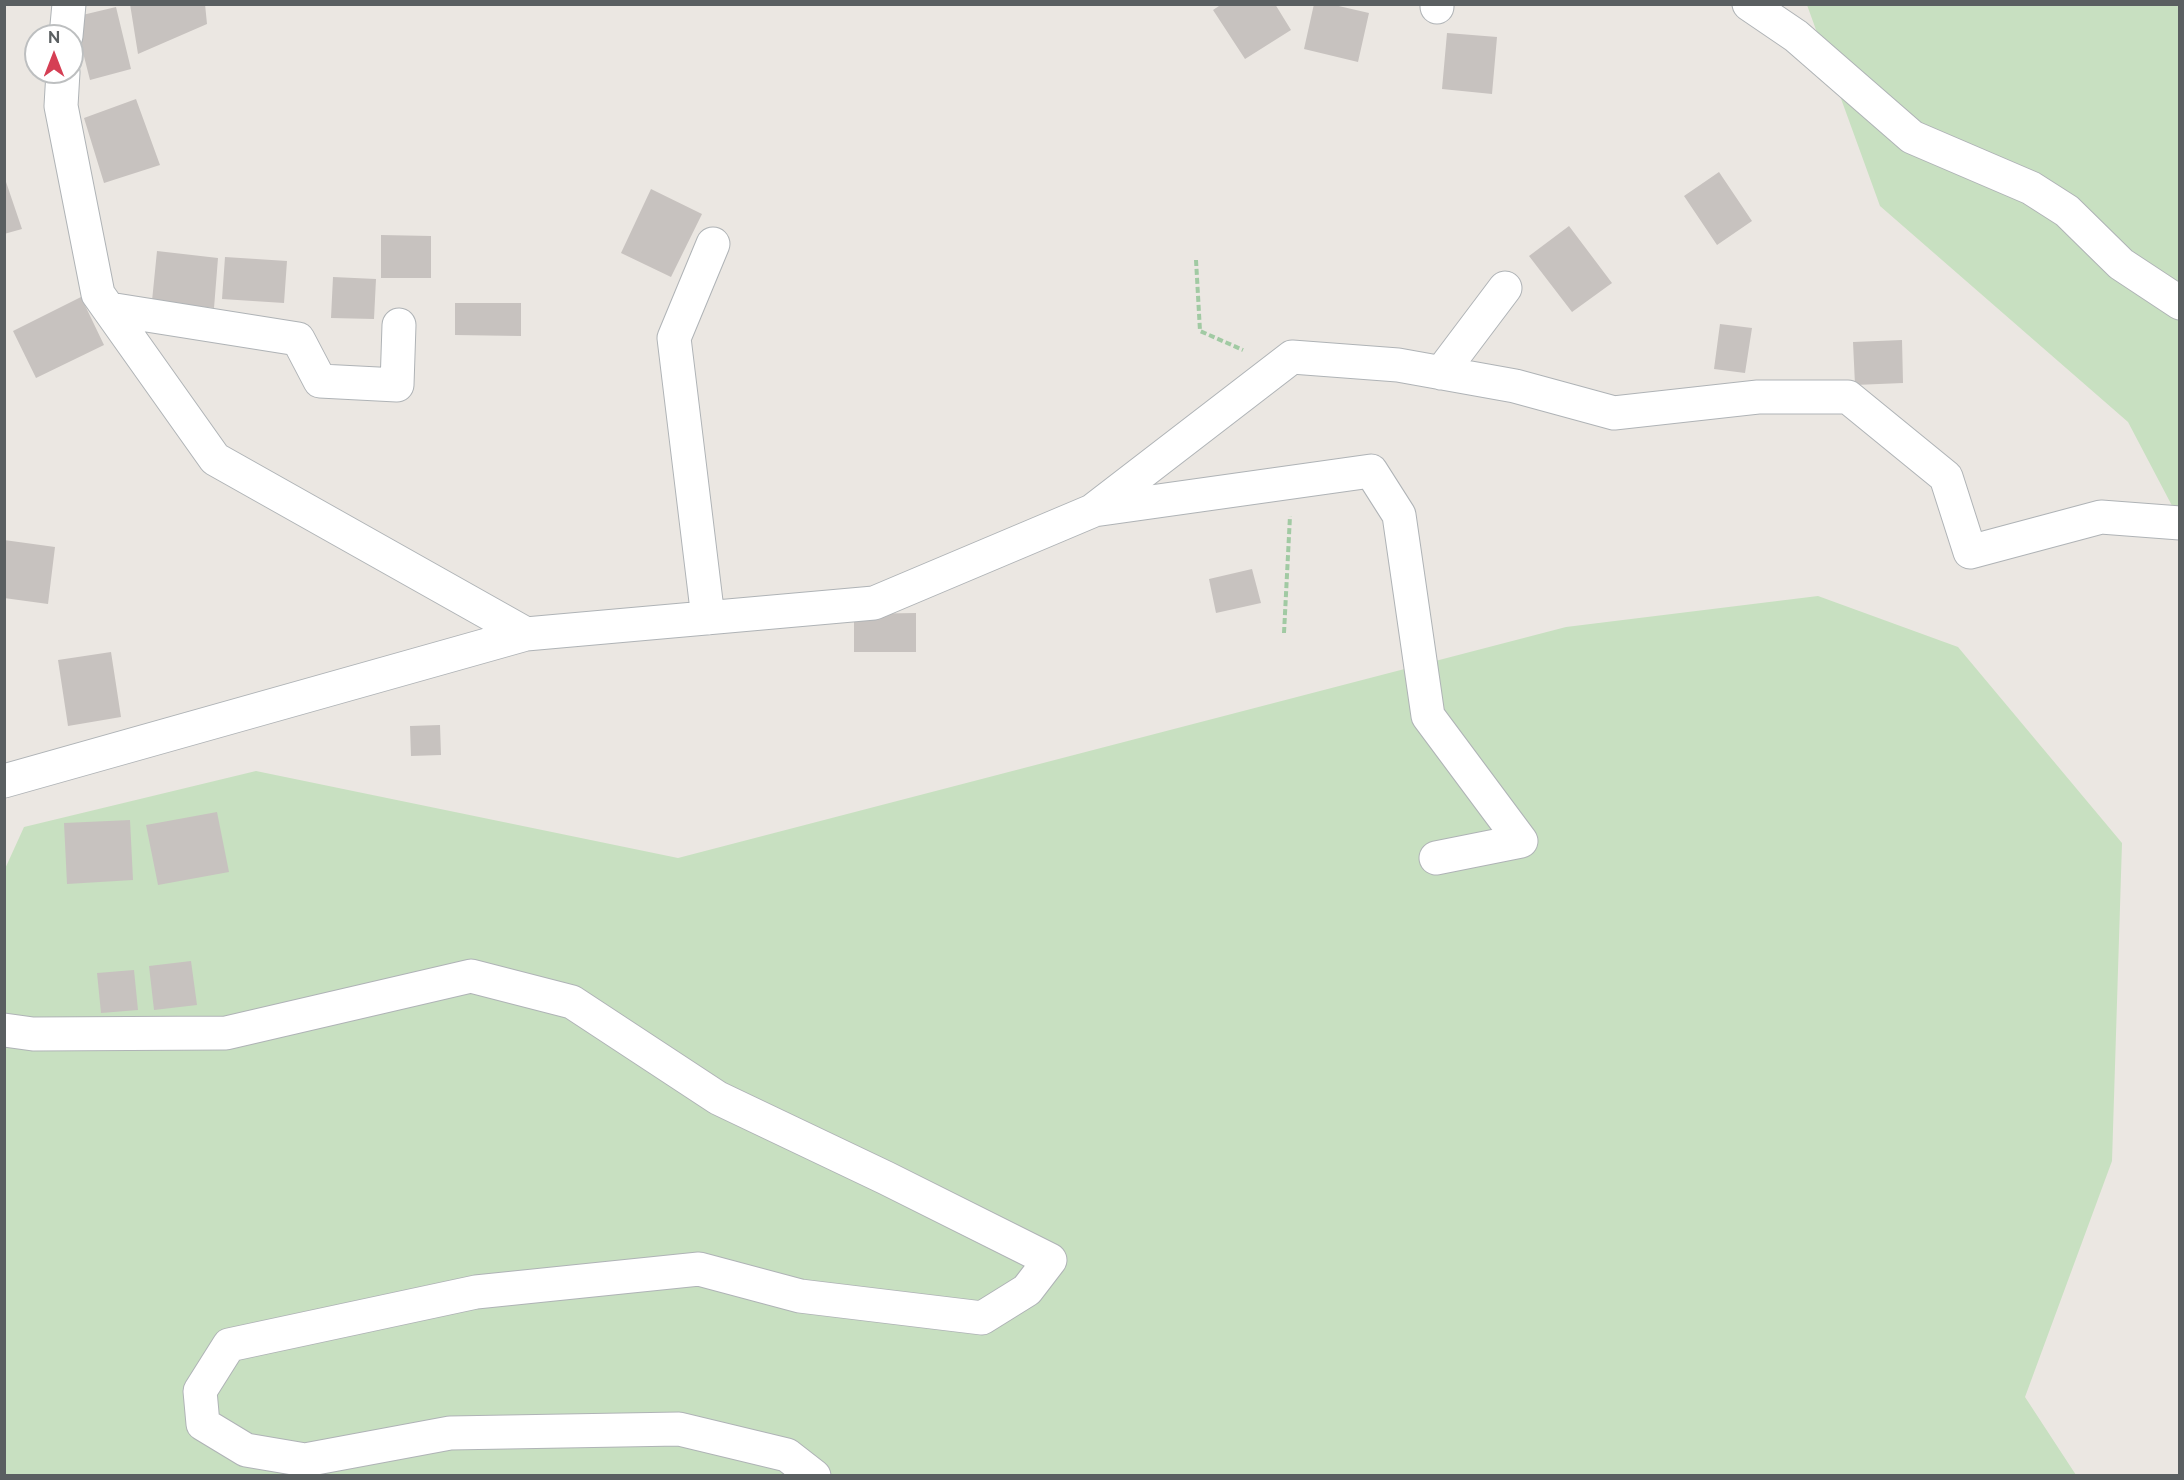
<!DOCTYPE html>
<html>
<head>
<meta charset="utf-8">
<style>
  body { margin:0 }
  #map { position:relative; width:2184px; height:1480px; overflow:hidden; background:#ebe7e2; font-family:Raleway,sans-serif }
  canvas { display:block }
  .frame { position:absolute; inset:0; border:6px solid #5a5f61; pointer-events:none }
  .north { position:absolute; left:24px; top:24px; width:60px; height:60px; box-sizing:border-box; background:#fff; border:2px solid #bdbfc0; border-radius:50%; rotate:0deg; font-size:16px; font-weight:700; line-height:24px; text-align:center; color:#5a5f61 }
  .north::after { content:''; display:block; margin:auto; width:21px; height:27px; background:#d53f54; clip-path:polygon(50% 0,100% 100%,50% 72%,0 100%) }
</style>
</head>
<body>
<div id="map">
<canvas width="2184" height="1480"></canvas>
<div class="frame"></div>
<div class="north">N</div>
</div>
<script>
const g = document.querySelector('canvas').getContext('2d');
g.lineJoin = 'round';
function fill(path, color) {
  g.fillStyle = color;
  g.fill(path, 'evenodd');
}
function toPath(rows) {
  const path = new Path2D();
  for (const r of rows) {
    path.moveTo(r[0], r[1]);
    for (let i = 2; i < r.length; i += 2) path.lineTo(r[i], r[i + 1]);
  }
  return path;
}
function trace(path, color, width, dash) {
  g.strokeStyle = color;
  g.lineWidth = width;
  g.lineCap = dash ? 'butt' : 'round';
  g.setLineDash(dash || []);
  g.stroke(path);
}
fill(toPath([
  [1807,5,2179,5,2179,519,2128,422,1880,206],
  [1818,596,1958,647,2122,843,2112,1161,2025,1397,2076,1475,5,1476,4,871,24,827,256,771,678,858,1566,627]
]), '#c8e0c1');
fill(toPath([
  [130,4,205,4,207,24,138,54],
  [1222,4,1275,4,1291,30,1245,59,1213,10],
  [1314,4,1330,4,1369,13,1358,62,1304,49],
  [116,7,131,69,90,80,74,17],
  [1447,33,1497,37,1492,94,1442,89],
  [136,99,160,165,104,183,84,118],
  [1719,172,1752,221,1717,245,1684,196],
  [4,176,22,229,4,234],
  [651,189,702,214,671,277,621,253],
  [1569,226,1612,283,1572,312,1529,256],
  [381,235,431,236,431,278,381,278],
  [157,251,218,258,214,308,152,301],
  [225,257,287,261,284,303,222,299],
  [333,277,376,279,374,319,331,318],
  [81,297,104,345,36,378,13,331],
  [455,303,521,303,521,336,455,335],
  [1720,324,1752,328,1745,373,1714,369],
  [1902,340,1903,383,1855,385,1853,342],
  [4,540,55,547,48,604,4,598],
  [1252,569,1261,603,1216,613,1209,579],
  [916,613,916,652,854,652,854,614],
  [111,652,121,717,68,726,58,660],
  [440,725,441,755,411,756,410,726],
  [217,812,229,872,158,885,146,825],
  [130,820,133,880,67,884,64,823],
  [191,961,197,1005,154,1010,149,966],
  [134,970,138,1010,101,1013,97,973]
]), '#c7c2bf');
const minor = toPath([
  [1437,4,1437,7],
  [1749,4,1796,36,1912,137,2031,188,2067,211,2121,264,2180,303],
  [66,36,69,4],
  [109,309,298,339,320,381,397,385,399,325],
  [1441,373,1505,288],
  [1094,510,1371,471,1399,515,1428,716,1521,841,1436,858],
  [708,618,674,338,713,244],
  [526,634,874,603,1092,511,1292,357,1398,365,1515,386,1614,413,1758,397,1848,397,1946,477,1970,552,2101,517,2180,523],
  [4,781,526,634,215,459,98,294,61,106,63,72],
  [4,1030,33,1034,226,1033,471,976,572,1002,718,1098,886,1178,1050,1260,1027,1290,982,1318,800,1296,699,1269,476,1292,229,1345,200,1391,203,1424,246,1450,305,1460,450,1433,679,1429,787,1455,814,1476]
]);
trace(minor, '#afb3b6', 35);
trace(toPath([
  [1196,260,1200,331,1243,350],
  [1284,633,1290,516]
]), '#a1caa3', 4, [6, 3]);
trace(minor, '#fff', 33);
</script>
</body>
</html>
